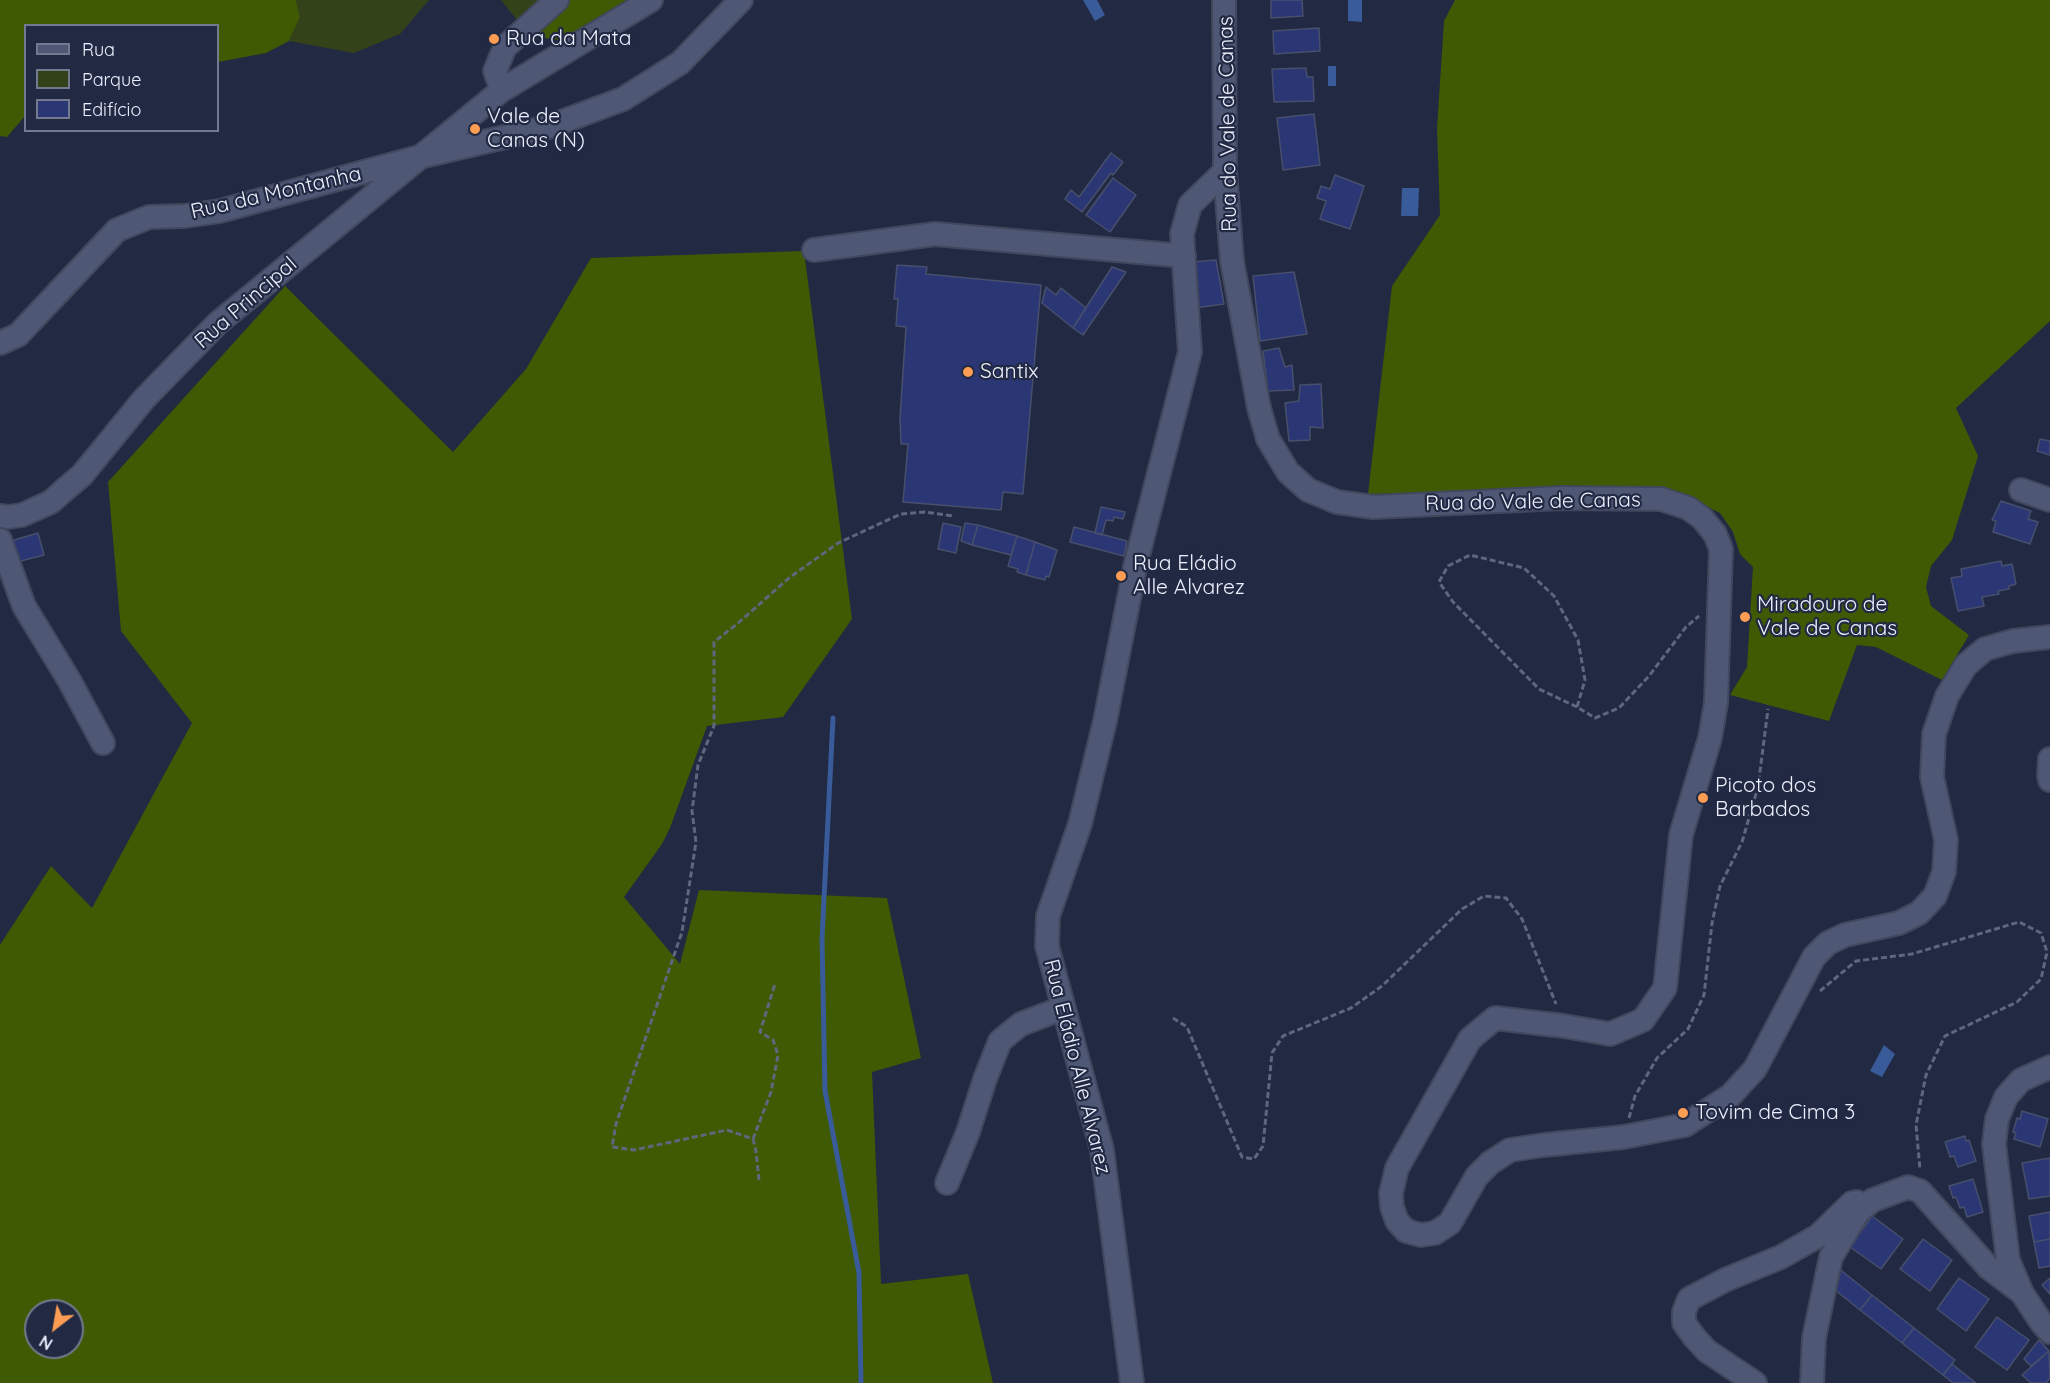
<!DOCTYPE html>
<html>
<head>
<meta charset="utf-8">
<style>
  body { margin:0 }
  #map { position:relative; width:2050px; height:1383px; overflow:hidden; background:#222943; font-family:Quicksand,sans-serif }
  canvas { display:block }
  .legend { position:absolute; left:24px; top:24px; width:195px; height:108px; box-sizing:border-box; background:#222943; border:2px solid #73798e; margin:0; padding:8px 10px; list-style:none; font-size:18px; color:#ecf0fe }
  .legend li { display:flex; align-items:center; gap:12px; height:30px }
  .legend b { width:30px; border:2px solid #73798e }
  .north { position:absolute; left:24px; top:1299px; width:60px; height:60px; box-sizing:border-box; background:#222943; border:2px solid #73798e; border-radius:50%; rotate:211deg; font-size:16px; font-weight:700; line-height:24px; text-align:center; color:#ecf0fe }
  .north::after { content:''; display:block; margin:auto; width:21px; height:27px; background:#fc9d53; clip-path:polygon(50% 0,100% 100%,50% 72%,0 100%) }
</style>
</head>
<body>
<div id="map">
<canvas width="2050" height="1383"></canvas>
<ul class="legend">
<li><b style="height:8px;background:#4e5774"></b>Rua</li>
<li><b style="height:16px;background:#334219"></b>Parque</li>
<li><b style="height:16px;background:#2b3775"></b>Edifício</li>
</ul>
<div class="north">N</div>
</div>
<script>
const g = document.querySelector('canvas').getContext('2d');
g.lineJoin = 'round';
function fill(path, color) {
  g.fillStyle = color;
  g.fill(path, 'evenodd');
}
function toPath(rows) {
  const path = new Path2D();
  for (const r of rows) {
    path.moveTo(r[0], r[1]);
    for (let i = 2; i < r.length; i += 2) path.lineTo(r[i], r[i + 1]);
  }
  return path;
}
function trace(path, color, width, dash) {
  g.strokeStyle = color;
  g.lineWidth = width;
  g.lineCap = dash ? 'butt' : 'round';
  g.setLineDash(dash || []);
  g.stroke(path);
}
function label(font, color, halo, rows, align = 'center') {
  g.font = font + ' Quicksand,sans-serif';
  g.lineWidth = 4.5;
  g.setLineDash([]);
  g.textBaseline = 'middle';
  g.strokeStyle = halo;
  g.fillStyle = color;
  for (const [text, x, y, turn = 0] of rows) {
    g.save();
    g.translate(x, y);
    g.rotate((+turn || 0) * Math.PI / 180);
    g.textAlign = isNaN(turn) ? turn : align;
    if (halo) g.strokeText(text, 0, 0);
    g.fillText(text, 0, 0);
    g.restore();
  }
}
fill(toPath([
  [296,0,429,0,400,34,354,53,289,41,300,17],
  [501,0,559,0,530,36]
]), '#334219');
fill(toPath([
  [0,0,296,0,300,17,289,41,266,53,218,62,218,26,26,26,25,116,7,137,0,136],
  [559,0,643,0,585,29,559,40,530,36],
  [1455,0,2050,0,2050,321,1956,408,1978,456,1952,540,1931,566,1926,587,1931,606,1969,635,1942,680,1876,647,1857,645,1829,721,1730,695,1747,667,1753,567,1740,554,1733,532,1720,513,1686,497,1562,490,1368,494,1392,286,1440,215,1437,128,1444,21],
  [804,251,852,619,783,717,707,726,670,828,662,844,624,897,680,964,699,890,887,898,921,1058,872,1072,881,1284,968,1274,993,1383,0,1383,0,945,51,866,92,908,192,723,121,631,108,482,285,286,453,452,526,369,591,258],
  [36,1311,72,1311,72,1347,36,1347]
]), '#405903');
fill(toPath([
  [1083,0,1097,0,1105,15,1095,21],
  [1348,0,1362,0,1362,22,1348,21],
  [1328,66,1336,66,1336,86,1328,86],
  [1402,188,1419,188,1418,216,1401,216],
  [1884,1045,1895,1054,1882,1077,1870,1071]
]), '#395b99');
trace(toPath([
  [833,718,822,939,825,1091,859,1273,861,1383]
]), '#395b99', 5);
const building = toPath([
  [1271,0,1302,0,1303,16,1271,18,1271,0],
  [1319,28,1320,51,1274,54,1273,31,1319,28],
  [1306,68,1307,77,1313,77,1314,101,1274,102,1272,69,1306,68],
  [1314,114,1320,165,1283,170,1277,118,1314,114],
  [1111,153,1123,162,1113,175,1111,173,1082,212,1065,199,1071,190,1079,197,1111,153],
  [1335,175,1364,186,1350,229,1320,219,1326,201,1317,198,1321,186,1330,189,1335,175],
  [1113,178,1136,195,1110,232,1086,215,1113,178],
  [1216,260,1224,304,1195,308,1192,262,1216,260],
  [897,265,927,267,926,274,1041,285,1023,494,1003,492,1001,510,903,502,908,444,901,444,900,417,906,327,896,326,898,299,894,299,897,265],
  [1112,267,1126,272,1083,335,1073,328,1112,267],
  [1294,272,1307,334,1260,341,1253,276,1294,272],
  [1046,287,1056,295,1061,288,1086,308,1073,328,1042,303,1046,287],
  [1279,348,1285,367,1292,365,1294,390,1268,391,1263,351,1279,348],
  [1321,384,1323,428,1310,427,1310,440,1289,441,1285,403,1299,401,1300,385,1321,384],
  [2040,439,2050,441,2050,455,2037,451,2040,439],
  [2001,501,2031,511,2028,519,2038,522,2030,544,1993,532,1996,521,1992,520,2001,501],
  [1101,507,1125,512,1123,519,1114,517,1113,521,1106,520,1102,535,1095,533,1101,507],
  [943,523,961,527,956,553,938,549,943,523],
  [965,523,978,525,972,545,961,541,965,523],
  [978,525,1017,536,1011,555,972,545,978,525],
  [1074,527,1127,541,1124,556,1070,542,1074,527],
  [38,533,44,555,17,562,11,541,38,533],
  [1017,536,1035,542,1026,575,1017,572,1018,569,1008,566,1017,536],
  [1035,542,1057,550,1049,577,1046,576,1045,580,1026,575,1035,542],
  [2001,561,2002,566,2012,564,2016,584,2009,586,2009,589,1998,591,1999,594,1982,597,1984,606,1958,611,1951,578,1962,576,1961,569,2001,561],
  [2022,1111,2048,1119,2040,1147,2014,1139,2016,1133,2013,1132,2017,1118,2020,1119,2022,1111],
  [1965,1136,1966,1141,1969,1140,1976,1161,1958,1167,1954,1156,1950,1157,1945,1142,1965,1136],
  [2050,1158,2050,1196,2029,1199,2022,1163,2050,1158],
  [1973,1179,1983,1212,1967,1217,1964,1207,1960,1208,1956,1197,1953,1198,1949,1186,1973,1179],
  [2050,1212,2050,1239,2034,1242,2029,1216,2050,1212],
  [1872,1216,1903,1239,1881,1269,1850,1247,1872,1216],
  [1923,1239,1952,1260,1930,1291,1900,1269,1923,1239],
  [2050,1239,2050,1266,2039,1268,2034,1242,2050,1239],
  [1838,1268,1872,1295,1860,1310,1834,1289,1838,1268],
  [1959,1278,1989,1299,1966,1331,1937,1309,1959,1278],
  [2050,1278,2050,1294,2042,1285,2050,1278],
  [1872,1295,1914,1328,1902,1343,1860,1310,1872,1295],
  [1997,1317,2029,1340,2007,1370,1975,1347,1997,1317],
  [1914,1328,1955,1360,1943,1375,1902,1343,1914,1328],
  [2039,1340,2049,1351,2031,1366,2024,1359,2039,1340],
  [2049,1351,2050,1378,2046,1383,2031,1383,2022,1375,2049,1351],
  [1952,1364,1976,1383,1953,1383,1943,1375,1952,1364]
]);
fill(building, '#2b3775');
trace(building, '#474f6c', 1.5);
const minor = toPath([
  [1224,0,1225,171,1232,261,1259,408,1268,439,1288,472,1308,490,1337,502,1373,507,1561,498,1661,499,1688,508,1702,518,1715,534,1721,549,1716,703,1710,738,1681,835,1665,988,1643,1020,1610,1034,1564,1026,1495,1018,1470,1039,1397,1168,1391,1193,1392,1207,1397,1221,1406,1231,1421,1235,1435,1233,1450,1223,1477,1176,1490,1163,1510,1150,1544,1145,1624,1137,1685,1125,1730,1096,1755,1069,1814,957,1828,943,1845,935,1899,923,1919,913,1935,896,1944,872,1946,840,1932,777,1934,734,1947,696,1966,665,1985,649,2013,641,2050,637],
  [502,90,495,71,505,47,557,0],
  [814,250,935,234,1184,256],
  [0,343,18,335,117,230,149,217,185,216,220,211,419,157,548,127,623,99,680,63,741,0],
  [2021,490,2050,500],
  [0,516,8,517,22,515,51,502,62,492,82,475,144,399,218,323,502,90,651,0],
  [0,540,24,606,69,680,103,743],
  [2050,759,2049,776,2050,780],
  [2050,1067,2021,1080,2006,1097,1997,1119,1994,1144,2008,1260,2022,1293,2041,1322,2050,1332],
  [947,1183,968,1132,985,1079,1000,1041,1021,1024,1063,1008],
  [1132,1383,1102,1150,1047,946,1048,916,1080,824,1105,721,1135,567,1190,352,1182,234,1190,205,1225,171],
  [1755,1383,1707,1351,1695,1338,1684,1323,1684,1312,1689,1299,1725,1280,1781,1257,1818,1236,1852,1203,1857,1202],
  [1812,1383,1814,1338,1831,1257,1858,1212,1873,1200,1908,1187,1920,1191,1989,1268,2022,1293]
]);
trace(minor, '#41475c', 26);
trace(toPath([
  [1577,707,1539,689,1453,602,1439,582,1448,566,1470,555,1524,568,1554,596,1578,640,1585,680,1577,707,1595,718,1619,708,1649,676,1686,627,1699,616],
  [1820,991,1856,961,1912,954,2019,922,2041,933,2047,952,2041,979,2017,1002,1945,1036,1926,1075,1916,1125,1920,1170],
  [1173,1018,1187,1027,1242,1157,1254,1159,1263,1146,1272,1053,1283,1036,1351,1008,1382,986,1462,909,1484,896,1506,898,1522,919,1556,1004],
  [1629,1118,1635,1096,1657,1058,1688,1029,1704,995,1712,923,1720,886,1742,842,1758,787,1768,709],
  [753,1139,771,1092,778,1055,773,1040,760,1032,775,984],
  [759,1180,756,1151,753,1139,727,1130,634,1150,612,1147,616,1124,682,932,696,842,692,811,698,765,714,726,714,642,737,624,789,578,838,543,901,514,925,512,953,516]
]), '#60667c', 3, [6, 3]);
trace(minor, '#4e5774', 22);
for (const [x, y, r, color] of [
  [494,39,6,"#fc9d53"],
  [475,129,6,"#fc9d53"],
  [968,372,6,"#fc9d53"],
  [1121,576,6,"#fc9d53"],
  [1745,617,6,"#fc9d53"],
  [1703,798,6,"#fc9d53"],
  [1683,1113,6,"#fc9d53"]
]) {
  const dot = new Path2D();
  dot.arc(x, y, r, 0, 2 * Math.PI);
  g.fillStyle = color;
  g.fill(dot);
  trace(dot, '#222943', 2);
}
label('21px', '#ecf0fe', '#222943', [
  ["Rua da Mata",506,39],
  ["Vale de",487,117],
  ["Canas (N)",487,141],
  ["Santix",980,372],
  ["Rua Eládio",1133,564],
  ["Alle Alvarez",1133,588],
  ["Miradouro de",1757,605],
  ["Vale de Canas",1757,629],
  ["Picoto dos",1715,786],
  ["Barbados",1715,810],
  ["Tovim de Cima 3",1695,1113]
], 'left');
label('21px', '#ecf0fe', '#222943', [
  ["Rua do Vale de Canas",1228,124,-91],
  ["Rua da Montanha",276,193,-13],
  ["Rua Principal",246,303,-41],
  ["Rua do Vale de Canas",1533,502,-1],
  ["Rua Eládio Alle Alvarez",1077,1067,76]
]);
</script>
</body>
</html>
